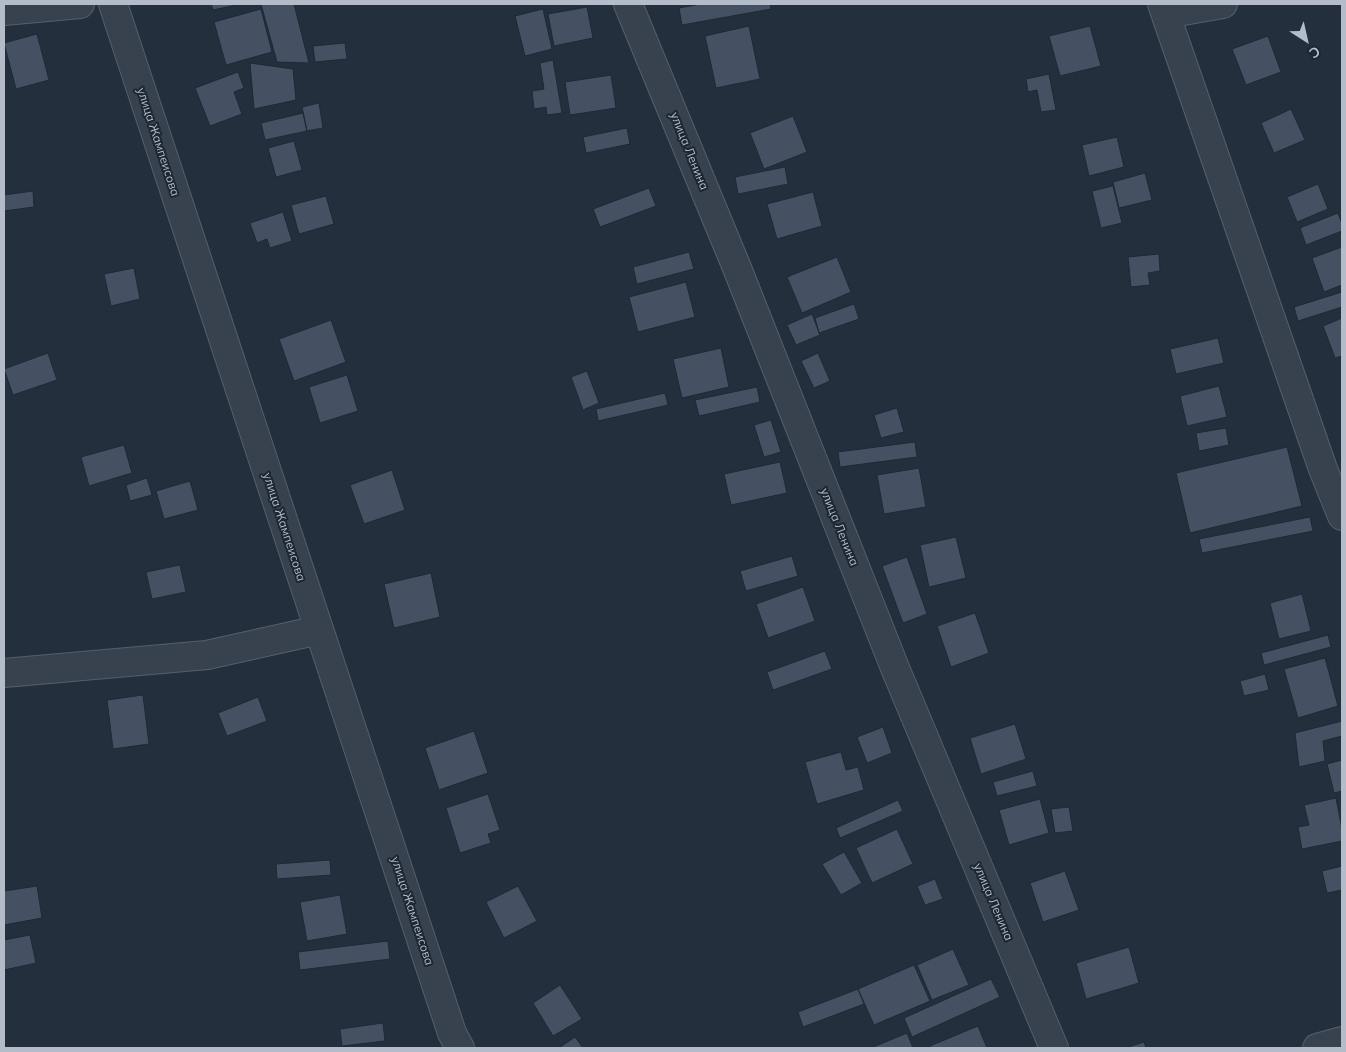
<!DOCTYPE html>
<html>
<head>
<meta charset="utf-8">
<style>
  body { margin:0 }
  #map { position:relative; width:1346px; height:1052px; overflow:hidden; background:#242f3e; font-family:Mulish,sans-serif }
  canvas { display:block }
  .frame { position:absolute; inset:0; border:5px solid #b4bcc9; pointer-events:none }
  .north { position:absolute; left:1281px; top:15px; width:50px; height:50px; -webkit-text-stroke:4px #1d2633; paint-order:stroke; rotate:145deg; font-size:14px; font-weight:700; line-height:20px; text-align:center; color:#b4bcc9 }
  .north::after { content:''; display:block; margin:auto; width:18px; height:22px; background:#b4bcc9; clip-path:polygon(50% 0,100% 100%,50% 72%,0 100%) }
</style>
</head>
<body>
<div id="map">
<canvas width="1346" height="1052"></canvas>
<div class="frame"></div>
<div class="north">С</div>
</div>
<script>
const g = document.querySelector('canvas').getContext('2d');
g.lineJoin = 'round';
function fill(path, color) {
  g.fillStyle = color;
  g.fill(path, 'evenodd');
}
function toPath(rows) {
  const path = new Path2D();
  for (const r of rows) {
    path.moveTo(r[0], r[1]);
    for (let i = 2; i < r.length; i += 2) path.lineTo(r[i], r[i + 1]);
  }
  return path;
}
function trace(path, color, width, dash) {
  g.strokeStyle = color;
  g.lineWidth = width;
  g.lineCap = dash ? 'butt' : 'round';
  g.setLineDash(dash || []);
  g.stroke(path);
}
function label(font, color, halo, rows, align = 'center') {
  g.font = font + ' Mulish,sans-serif';
  g.lineWidth = 4;
  g.setLineDash([]);
  g.textBaseline = 'middle';
  g.strokeStyle = halo;
  g.fillStyle = color;
  for (const [text, x, y, turn = 0] of rows) {
    g.save();
    g.translate(x, y);
    g.rotate((+turn || 0) * Math.PI / 180);
    g.textAlign = isNaN(turn) ? turn : align;
    if (halo) g.strokeText(text, 0, 0);
    g.fillText(text, 0, 0);
    g.restore();
  }
}
const building = toPath([
  [211,4,241,4,213,10,211,4],
  [261,4,294,4,309,63,277,62,261,4],
  [701,4,770,4,771,9,682,25,679,8,701,4],
  [587,7,593,38,554,46,548,14,587,7],
  [261,9,272,52,226,65,214,22,261,9],
  [543,9,552,49,525,56,515,16,543,9],
  [749,26,760,79,716,88,705,36,749,26],
  [1090,26,1101,66,1060,76,1049,36,1090,26],
  [37,34,49,80,16,89,4,43,37,34],
  [1268,36,1281,72,1246,85,1232,49,1268,36],
  [345,43,347,59,315,62,313,46,345,43],
  [553,60,562,113,547,115,546,107,534,109,532,91,544,89,540,63,553,60],
  [250,63,293,69,296,100,254,109,250,63],
  [238,72,244,88,234,92,242,114,210,126,195,88,238,72],
  [1049,74,1056,110,1041,112,1037,90,1028,92,1026,79,1049,74],
  [611,75,616,108,570,115,565,82,611,75],
  [319,103,323,128,307,131,302,107,319,103],
  [1291,109,1305,140,1274,153,1261,123,1291,109],
  [303,113,307,131,265,140,261,123,303,113],
  [793,116,807,152,764,169,750,133,793,116],
  [627,128,630,144,586,153,583,137,627,128],
  [1117,137,1124,167,1089,176,1082,145,1117,137],
  [294,141,302,170,276,177,268,148,294,141],
  [785,167,788,184,738,194,735,177,785,167],
  [1145,173,1152,200,1119,208,1113,182,1145,173],
  [1318,184,1328,209,1297,222,1287,197,1318,184],
  [1113,186,1122,223,1101,228,1092,191,1113,186],
  [649,188,656,206,600,227,593,209,649,188],
  [33,191,34,207,4,211,4,195,33,191],
  [813,192,822,226,777,239,767,204,813,192],
  [326,196,334,224,299,234,291,205,326,196],
  [283,212,292,241,270,248,267,239,257,243,250,223,283,212],
  [1338,213,1342,224,1342,231,1306,245,1300,228,1338,213],
  [1342,247,1342,285,1324,292,1312,258,1342,247],
  [689,252,694,269,637,284,633,267,689,252],
  [1159,254,1160,271,1148,273,1150,285,1131,287,1128,257,1159,254],
  [837,257,851,292,802,313,787,277,837,257],
  [134,268,140,299,111,306,104,274,134,268],
  [686,282,695,317,638,332,629,297,686,282],
  [1342,292,1342,307,1298,321,1294,307,1342,292],
  [854,304,859,319,819,333,815,318,854,304],
  [812,314,820,335,796,345,787,325,812,314],
  [1342,318,1342,356,1335,358,1323,326,1342,318],
  [331,320,346,362,294,381,279,339,331,320],
  [1218,338,1224,363,1176,374,1170,349,1218,338],
  [721,348,729,387,682,398,673,359,721,348],
  [48,353,57,380,13,395,4,369,48,353],
  [818,353,830,381,814,388,801,361,818,353],
  [587,371,599,403,583,410,571,377,587,371],
  [347,375,358,411,320,423,309,387,347,375],
  [1219,386,1227,417,1187,426,1180,396,1219,386],
  [757,387,760,402,699,416,695,400,757,387],
  [665,393,668,405,598,421,596,409,665,393],
  [897,408,904,432,881,438,874,415,897,408],
  [771,420,781,452,764,457,754,425,771,420],
  [1226,428,1229,445,1199,451,1196,433,1226,428],
  [915,442,917,457,840,467,838,452,915,442],
  [124,445,132,473,89,486,81,457,124,445],
  [1287,447,1302,506,1190,533,1176,473,1287,447],
  [780,462,787,493,731,505,724,474,780,462],
  [919,468,926,507,884,514,877,475,919,468],
  [392,470,405,510,364,524,350,485,392,470],
  [147,478,152,495,130,501,126,485,147,478],
  [190,481,198,510,164,519,156,491,190,481],
  [1310,517,1313,531,1202,553,1199,539,1310,517],
  [956,537,966,578,929,587,920,545,956,537],
  [792,556,798,576,746,591,740,571,792,556],
  [907,557,927,614,903,623,882,566,907,557],
  [180,565,186,592,152,599,146,572,180,565],
  [431,573,440,617,394,628,384,584,431,573],
  [803,587,815,621,768,638,756,604,803,587],
  [1302,594,1311,631,1279,639,1270,603,1302,594],
  [975,613,989,653,951,667,937,626,975,613],
  [1328,635,1331,647,1264,665,1261,653,1328,635],
  [825,651,832,669,773,690,767,672,825,651],
  [1325,658,1338,706,1298,718,1284,669,1325,658],
  [1265,674,1269,690,1244,696,1240,681,1265,674],
  [143,695,149,744,113,749,107,700,143,695],
  [258,697,267,721,227,736,218,713,258,697],
  [1342,721,1342,736,1323,741,1325,761,1299,767,1295,733,1342,721],
  [1015,724,1026,759,981,774,970,738,1015,724],
  [883,727,892,753,867,763,857,737,883,727],
  [474,731,488,773,439,790,425,748,474,731],
  [841,752,846,770,858,767,864,790,817,804,805,762,841,752],
  [1342,760,1342,791,1334,793,1327,764,1342,760],
  [1033,771,1037,786,997,796,993,782,1033,771],
  [488,794,500,830,488,834,491,843,460,853,446,808,488,794],
  [1336,798,1342,829,1342,841,1302,849,1298,827,1309,825,1304,805,1336,798],
  [1040,799,1049,833,1009,845,999,810,1040,799],
  [898,800,903,811,840,838,836,828,898,800],
  [1069,807,1073,831,1055,833,1051,809,1069,807],
  [897,829,913,864,872,883,856,848,897,829],
  [844,852,862,883,841,895,822,864,844,852],
  [330,860,331,875,277,879,276,864,330,860],
  [1342,866,1342,890,1327,893,1322,871,1342,866],
  [1065,871,1079,910,1043,922,1030,883,1065,871],
  [935,879,943,899,925,905,917,886,935,879],
  [37,886,42,918,4,925,4,891,37,886],
  [518,886,537,921,504,938,486,902,518,886],
  [340,895,347,934,307,941,300,902,340,895],
  [30,935,36,963,4,970,4,940,30,935],
  [388,941,390,959,300,970,298,952,388,941],
  [1129,947,1139,983,1086,999,1076,963,1129,947],
  [953,949,969,985,932,1000,917,965,953,949],
  [914,965,930,1001,874,1025,858,989,914,965],
  [991,979,1000,997,912,1037,904,1018,991,979],
  [560,985,582,1019,553,1036,533,1003,560,985],
  [858,989,864,1004,803,1027,798,1012,858,989],
  [383,1023,385,1041,342,1046,340,1029,383,1023],
  [978,1026,987,1048,931,1048,930,1046,978,1026],
  [907,1033,913,1048,871,1048,907,1033],
  [575,1037,583,1048,559,1048,575,1037],
  [1144,1042,1146,1048,1125,1048,1144,1042]
]);
fill(building, '#455162');
trace(building, '#1f2835', 1);
const minor = toPath([
  [113,4,452,1033,460,1048],
  [628,4,737,268,895,668,1054,1048],
  [1162,4,1323,469,1342,516],
  [4,11,80,4],
  [1166,14,1223,4],
  [4,673,207,655,319,630],
  [1317,1048,1342,1041]
]);
trace(minor, '#565f6c', 30);
trace(minor, '#38414e', 28);
label('12px', '#b4bcc9', '#1d2633', [
  ["улица Жампеисова",158,142,72],
  ["улица Ленина",689,151,68],
  ["улица Жампеисова",284,527,72],
  ["улица Ленина",839,527,68],
  ["улица Ленина",993,902,67],
  ["улица Жампеисова",412,911,72]
]);
</script>
</body>
</html>
